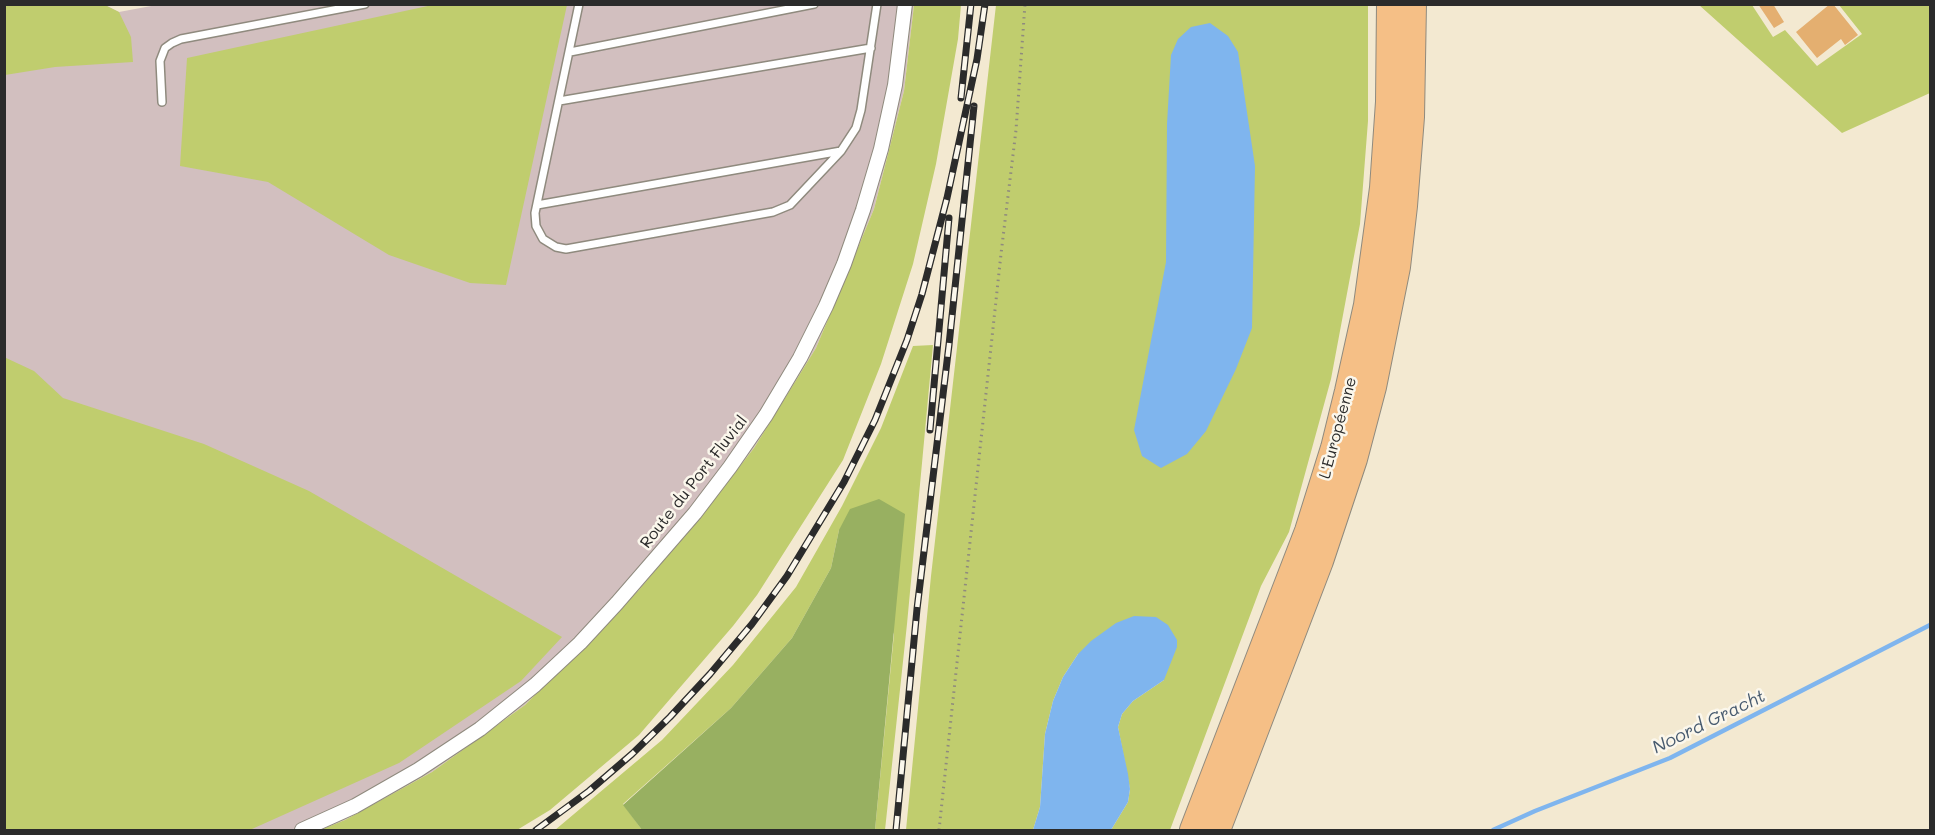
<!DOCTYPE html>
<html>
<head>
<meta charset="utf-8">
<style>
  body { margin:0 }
  #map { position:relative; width:1935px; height:835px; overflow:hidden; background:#f3e9d1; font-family:Mali,sans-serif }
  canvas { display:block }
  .frame { position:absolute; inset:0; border:6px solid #2b2b2b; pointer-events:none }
</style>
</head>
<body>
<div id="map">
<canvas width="1935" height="835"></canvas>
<div class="frame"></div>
</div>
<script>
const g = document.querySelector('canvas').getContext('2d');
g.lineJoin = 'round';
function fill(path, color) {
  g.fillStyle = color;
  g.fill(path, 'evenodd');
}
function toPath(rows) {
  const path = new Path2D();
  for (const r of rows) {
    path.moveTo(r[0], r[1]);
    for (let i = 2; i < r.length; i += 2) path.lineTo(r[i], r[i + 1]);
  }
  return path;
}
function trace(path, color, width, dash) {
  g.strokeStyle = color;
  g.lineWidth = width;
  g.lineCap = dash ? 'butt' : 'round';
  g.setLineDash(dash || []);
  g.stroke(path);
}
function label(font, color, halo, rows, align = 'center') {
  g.font = font + ' Mali,sans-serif';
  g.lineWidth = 5;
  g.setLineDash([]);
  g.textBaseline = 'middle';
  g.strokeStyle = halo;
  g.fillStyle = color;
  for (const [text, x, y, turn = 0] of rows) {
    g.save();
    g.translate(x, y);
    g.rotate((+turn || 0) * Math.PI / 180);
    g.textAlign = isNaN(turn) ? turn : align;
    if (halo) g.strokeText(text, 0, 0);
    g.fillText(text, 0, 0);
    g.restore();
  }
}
fill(toPath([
  [162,4,914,5,904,91,874,209,816,348,754,448,709,506,638,591,525,705,432,772,345,820,320,830,5,830,5,5,105,5,119,12]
]), '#d2bfbf');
fill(toPath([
  [5,4,105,5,119,12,131,37,133,62,55,67,5,75],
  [437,4,567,5,506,285,470,283,389,255,268,182,180,166,187,58],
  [914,5,961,5,958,39,936,164,913,264,881,364,843,460,757,595,733,626,639,735,550,810,517,830,320,830,345,820,432,772,525,705,638,591,709,506,754,448,816,348,874,209,904,91],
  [996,5,1368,5,1368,121,1360,224,1331,379,1289,532,1261,586,1170,830,1111,830,1128,802,1130,789,1118,727,1122,714,1133,701,1164,680,1078,654,1063,677,1053,701,1045,734,1040,807,1033,830,906,830,931,576],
  [1699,5,1752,5,1773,37,1785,30,1817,66,1862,34,1839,5,1930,5,1930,93,1842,133],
  [933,345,907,624,885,830,875,830,894,634,839,530,831,568,792,638,731,708,623,804,642,830,555,830,662,740,733,665,796,587,842,506,881,428,913,346],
  [4,357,34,371,63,398,204,444,309,491,562,637,521,681,399,763,252,829,5,830]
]), '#c0cd6e');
fill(toPath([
  [879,499,905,514,875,830,642,830,623,805,731,708,792,638,831,568,839,530,850,509]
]), '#98b061');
fill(toPath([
  [1210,23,1228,36,1238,52,1255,166,1252,328,1236,369,1206,431,1187,454,1161,468,1142,456,1134,430,1166,262,1167,124,1171,55,1178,39,1191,27],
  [1134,616,1156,617,1168,625,1177,640,1177,647,1164,680,1133,701,1122,714,1118,727,1128,774,1130,789,1128,802,1111,830,1033,830,1040,807,1045,734,1053,701,1063,677,1078,654,1091,641,1116,623]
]), '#7fb5ee');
trace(toPath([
  [1493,830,1535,811,1670,758,1930,625]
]), '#7fb5ee', 4.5);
fill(toPath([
  [1758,4,1773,4,1784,22,1774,28],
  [1830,4,1833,4,1858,35,1845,45,1841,39,1817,58,1796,32]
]), '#e4af70');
const lane = toPath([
  [579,4,535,213,536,226,543,239,556,247,566,249,773,212,790,205,841,151,856,128,861,110,877,4],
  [570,52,814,4],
  [559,101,871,48],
  [162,102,160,61,165,48,172,43,181,39,365,4],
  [537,205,841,151]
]);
const street = toPath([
  [302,830,355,806,418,770,480,729,535,685,580,643,617,603,695,513,730,467,766,415,800,358,826,306,844,264,863,210,881,149,895,85,905,4]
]);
const highway = toPath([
  [1193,830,1308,531,1334,448,1348,391,1367,305,1383,188,1389,102,1390,4],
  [1217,830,1320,561,1354,459,1373,387,1397,267,1404,206,1411,117,1413,4]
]);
trace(lane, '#8f8a7e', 10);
trace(street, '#8f8a7e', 16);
trace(highway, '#8f8a7e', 28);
trace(toPath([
  [939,830,1001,254,1016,130,1025,4]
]), '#8f8a7e', 3, [1.5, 4.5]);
trace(lane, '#fff', 7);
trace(street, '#fff', 14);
trace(highway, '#f5bf86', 26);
const rail = toPath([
  [961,98,971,4],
  [930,430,949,218],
  [536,830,589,791,632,754,670,717,710,674,752,624,787,576,844,482,875,420,907,340,922,294,947,198,977,59,985,4],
  [896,830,917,609,949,345,974,106]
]);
trace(rail, '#2b2b2b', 7);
trace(rail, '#fbf7ec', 4.5, [14]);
label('16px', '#2b2b2b', '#fbf7ec', [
  ["L'Européenne",1338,428,-75],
  ["Route du Port Fluvial",694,482,-52]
]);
label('italic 18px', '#485b6f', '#fbf7ec', [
  ["Noord Gracht",1709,722,-26]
]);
</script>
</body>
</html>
